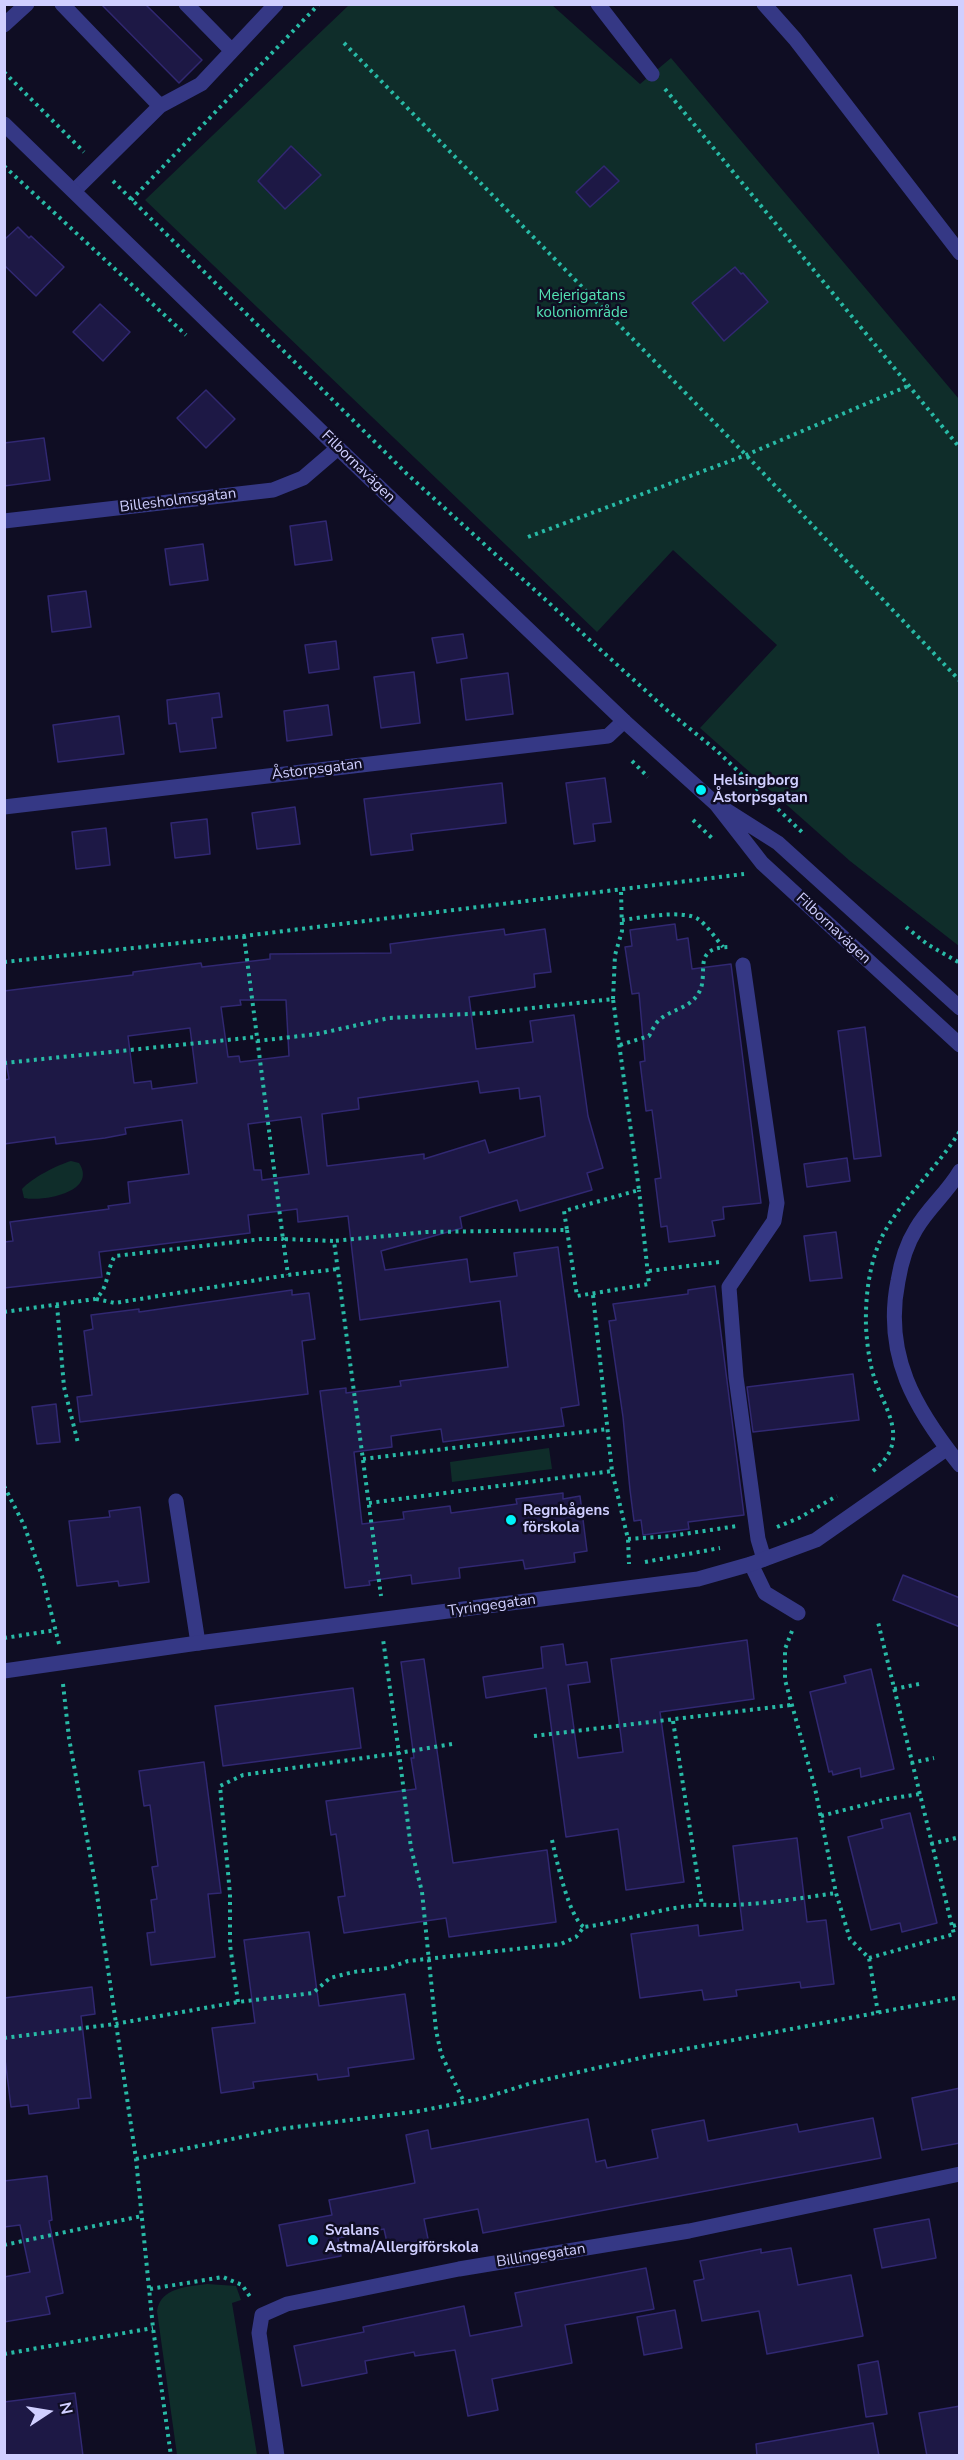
<!DOCTYPE html>
<meta charset="utf-8">
<style>
body{margin:0}
#map{position:relative;width:964px;height:2460px;overflow:hidden;background:#0f0d23;font-family:"Nunito Sans",sans-serif}
canvas{display:block}
.frame{position:absolute;inset:0;border:6px solid #d0cfff;pointer-events:none}
.north{position:absolute;left:18px;top:2382px;width:60px;height:60px;-webkit-text-stroke:4px #0f0d23;paint-order:stroke;rotate:78deg;font-size:16px;font-weight:700;line-height:24px;text-align:center;color:#d0cfff}
.north::after{content:'';display:block;margin:auto;width:21px;height:27px;background:#d0cfff;clip-path:polygon(50% 0,100% 100%,50% 72%,0 100%)}
</style>
<div id="map">
<canvas width="964" height="2460"></canvas>
<div class="frame"></div>
<div class="north">N</div>
</div>
<script>
const g = document.querySelector('canvas').getContext('2d');
g.lineJoin = 'round';
function paint(path, color) {
  g.fillStyle = color;
  g.fill(path, 'evenodd');
}
function strokePath(path, color, width, dash) {
  g.strokeStyle = color;
  g.lineWidth = width;
  g.lineCap = dash ? 'butt' : 'round';
  g.setLineDash(dash || []);
  g.stroke(path);
}
function label(font, color, halo, rows, align = 'center') {
  g.font = font + ' "Nunito Sans",sans-serif';
  g.lineWidth = 5;
  g.setLineDash([]);
  g.textBaseline = 'middle';
  g.strokeStyle = halo;
  g.fillStyle = color;
  for (const [text, x, y, turn = 0] of rows) {
    g.save();
    g.translate(x, y);
    g.rotate((+turn || 0) * Math.PI / 180);
    g.textAlign = isNaN(turn) ? turn : align;
    if (halo) g.strokeText(text, 0, 0);
    g.fillText(text, 0, 0);
    g.restore();
  }
}
const green = new Path2D(`
 M349,5H552L640,84L671,58L959,399V946L850,861L700,728L777,645L673,550L597,632L145,200Z
 M71,1161L79,1163C98,1192 43,1202 24,1198L22,1189C32,1178 57,1165 71,1161Z
 M549,1448L552,1469L452,1482L450,1462Z
 M207,2284L236,2286L241,2300L232,2303L257,2455H177L157,2311C161,2287 187,2287 207,2284Z`);
const building = new Path2D(`
 M101,4H145L202,60L179,83Z
 M291,146L321,175L285,209L258,181Z
 M604,166L619,181L590,207L576,192Z
 M18,227L29,238L31,236L64,267L36,296L4,265V240Z
 M735,267L741,274L743,273L768,302L724,341L692,303Z
 M100,304L130,332L103,361L73,332Z
 M206,390L235,419L206,448L177,418Z
 M44,438L50,480L4,486V443Z
 M326,521L332,560L295,565L290,526Z
 M203,544L208,580L170,585L165,549Z
 M86,591L91,627L52,632L48,596Z
 M463,634L467,658L437,663L432,638Z
 M336,641L339,669L309,673L305,645Z
 M414,672L420,723L381,728L374,677Z
 M508,673L513,714L466,720L461,679Z
 M219,693L222,717L212,718L216,748L180,752L176,723L169,724L167,700Z
 M328,705L332,735L287,741L284,711Z
 M119,716L124,754L58,762L53,725Z
 M605,778L611,822L593,824L595,841L574,844L566,783Z
 M502,783L506,823L411,834L413,850L371,855L364,799Z
 M295,807L300,844L257,849L252,813Z
 M207,819L210,854L175,858L171,823Z
 M106,828L110,865L76,869L72,832Z
 M675,924L677,940L688,938L692,969L731,964L761,1203L723,1207L724,1219L712,1221L715,1236L669,1242L667,1226L661,1227L655,1179L661,1178L652,1110L646,1111L640,1062L645,1061L639,993L632,994L625,947L632,946L630,930Z
 M504,929L505,935L545,929L551,972L534,974L535,987L469,997L476,1049L533,1042L530,1021L574,1015L588,1116L603,1168L587,1173L592,1190L520,1211L517,1200L493,1207L460,1217L462,1228L381,1251L385,1270L467,1259L470,1282L517,1276L514,1253L558,1247L579,1405L561,1408L564,1426L443,1442L441,1429L391,1436L392,1447L354,1452L362,1524L404,1519L403,1512L450,1506L451,1513L517,1504L516,1499L563,1493V1499L580,1496L587,1551L574,1553L575,1562L525,1569L523,1560L459,1568L460,1578L412,1584L411,1575L369,1581L370,1585L345,1588L320,1391L346,1388V1393L401,1386L400,1381L508,1367L500,1301L360,1320L348,1216L298,1222L297,1209L248,1215L250,1233L99,1252L102,1277L4,1288V1242L13,1241L10,1222L109,1209L108,1206L130,1203L128,1182L189,1174L182,1120L125,1128L126,1134L105,1138L56,1144L55,1137L4,1144V1080L9,1079L4,1050V991L133,975V972L201,963L202,967L270,959V954L391,953L390,944ZM240,1000H286L289,1056L240,1062L239,1056L228,1057L221,1007L241,1005ZM190,1028L197,1083L152,1089L151,1081L134,1083L128,1036ZM478,1081L480,1093L519,1088L520,1099L540,1096L545,1136L489,1153L485,1140L424,1159V1154L327,1166L322,1114L359,1109L358,1098ZM301,1117L309,1174L262,1180L261,1170H254L248,1124Z
 M865,1027L881,1156L854,1159L838,1031Z
 M847,1158L850,1181L807,1187L804,1164Z
 M836,1232L842,1278L810,1281L804,1236Z
 M715,1286L744,1515L688,1522L689,1529L643,1535L641,1520L634,1521L630,1490L623,1417L609,1321L616,1320L613,1304L688,1294V1290Z
 M292,1290V1295L309,1293L315,1339L302,1341L308,1394L80,1422L77,1397L92,1395L84,1331L93,1329L91,1315L139,1309V1312Z
 M853,1374L859,1420L753,1432L747,1387Z
 M56,1404L60,1442L37,1444L32,1407Z
 M140,1507L149,1582L119,1586L118,1581L77,1586L69,1521L110,1517L109,1511Z
 M903,1575L960,1598V1627L893,1600Z
 M747,1640L754,1699L660,1712L684,1882L626,1890L618,1829L566,1837L546,1688L486,1698L483,1677L543,1668L541,1647L563,1644L566,1665L587,1662L590,1682L568,1685L578,1758L623,1752L611,1659Z
 M424,1659L453,1863L547,1850L556,1922L449,1937L446,1918L344,1933L338,1897L345,1896L336,1834L331,1835L326,1801L416,1789L411,1758H414L401,1662Z
 M871,1669L894,1769L861,1777L860,1768L833,1775L832,1771L829,1772L810,1692L846,1683L844,1676Z
 M353,1688L361,1748L223,1766L215,1706Z
 M204,1762L221,1893L208,1894L215,1957L151,1965L147,1933L155,1932L151,1900L157,1899L152,1867L158,1866L150,1805L144,1806L139,1771Z
 M910,1813L937,1923L902,1932L900,1923L871,1930L848,1837L883,1828L881,1820Z
 M797,1838L807,1922L826,1920L834,1984L801,1988L800,1982L736,1990L737,1996L704,2000L702,1990L640,1998L631,1934L698,1925L699,1936L743,1930L733,1846Z
 M309,1932L319,2006L405,1994L414,2059L348,2068L349,2076L318,2080L317,2074L253,2082L254,2088L221,2093L212,2028L255,2023L244,1940Z
 M92,1987L95,2014L81,2016L91,2098L78,2099L79,2108L29,2114L28,2105L11,2107L4,2051V1998Z
 M960,2088V2143L922,2150L912,2098Z
 M873,2118L881,2158L483,2233L478,2209L424,2219L428,2239L388,2247L384,2229L338,2238L341,2256L287,2266L279,2225L332,2215L329,2200L415,2183L406,2135L428,2130L431,2149L588,2119L596,2162L605,2160L607,2168L658,2158L652,2130L704,2120L708,2141L797,2124L799,2132Z
 M47,2176L52,2220L49,2221L63,2293L46,2297L50,2314L4,2322V2277L30,2272L20,2225L4,2227V2181Z
 M929,2219L936,2258L882,2268L874,2229Z
 M791,2248L798,2285L851,2275L863,2336L767,2354L759,2311L702,2321L694,2281L704,2279L700,2261L761,2249V2253Z
 M646,2268L654,2309L565,2325L572,2363L492,2379L498,2410L468,2416L455,2350L415,2356L414,2352L365,2361L367,2373L302,2386L294,2346L364,2332L363,2327L464,2306L470,2336L522,2326L515,2293Z
 M675,2310L682,2348L644,2355L637,2317Z
 M878,2361L887,2414L866,2417L858,2365Z
 M75,2393L83,2456H4V2402Z
 M960,2406V2456H927L919,2413Z
 M873,2423L879,2456H757L756,2444Z`);
const path = new Path2D(`
 M344,43L746,455L960,681
 M4,72L84,152
 M665,89L960,448
 M4,166L186,335
 M113,181L407,474L668,711L716,750L805,835
 M131,200L319,4
 M528,537L746,455L908,386
 M632,761L648,777
 M693,820L714,840
 M622,920C640,918 682,909 698,919C707,925 716,939 723,947
 M906,927L927,944L960,963
 M244,936L283,1239L334,1241L381,1596
 M4,962L244,936L744,874
 M613,999L615,955L622,931L621,890
 M257,1041L317,1034L389,1018L487,1013L613,999L639,1190L564,1211L567,1230L426,1232L334,1241
 M620,1045L649,1036C653,1029 656,1021 663,1017C675,1009 690,1007 698,994C711,975 689,947 730,947
 M4,1063L256,1037
 M567,1230L577,1296L649,1284L639,1190
 M649,1271L719,1262
 M593,1295L612,1471L628,1539L629,1564
 M96,1299L115,1303L288,1275L338,1269
 M57,1305L64,1387L78,1443
 M4,1312L95,1299C109,1289 106,1270 115,1256L262,1239H283L288,1275
 M363,1459L608,1429
 M873,1471C911,1441 886,1412 874,1377C869,1361 867,1343 866,1327C865,1294 870,1254 888,1226C909,1192 939,1165 960,1131
 M4,1486L24,1525L42,1576L59,1644
 M369,1503L612,1471
 M777,1527L799,1518L837,1496
 M628,1539L671,1536L737,1526
 M645,1562L720,1548
 M792,1631L785,1649V1680L815,1788L836,1893L850,1939L869,1958L878,2013
 M4,1638L56,1630
 M63,1684L69,1738L96,1888L136,2159L153,2328L171,2456
 M894,1689L919,1684
 M673,1721L702,1905
 M534,1736L791,1705
 M452,1744L399,1753L411,1848L422,1892L436,2030L441,2054L464,2102
 M911,1763L934,1758
 M821,1816L887,1799L920,1794
 M552,1840C556,1858 569,1918 584,1927
 M931,1844L960,1837
 M953,1926L960,1924
 M869,1958L954,1934L878,1622
 M238,2002L230,1945V1894L220,1786L243,1775L399,1753L383,1639
 M4,2038L115,2024L238,2002L313,1993L330,1978L353,1972L388,1968L408,1961L561,1944L576,1937L584,1927C622,1922 660,1908 698,1905C709,1904 720,1906 730,1905C766,1904 801,1898 836,1893
 M136,2159L280,2129L420,2111L484,2098L535,2082L649,2056L960,1997
 M4,2245L142,2216
 M150,2289L223,2277L242,2285L251,2298
 M4,2354L153,2328`);
const service = new Path2D(`
 M62,4L160,106L74,191
 M186,4L232,51
 M764,4L795,39L960,253
 M160,106L201,84L276,4
 M743,965L777,1203L774,1221L729,1287L736,1377L758,1539L764,1559
 M176,1501L198,1643
 M751,1564L765,1593L798,1613`);
const minor = new Path2D(`
 M598,4L652,74
 M4,25L27,4
 M4,521L273,490L303,478L338,448
 M4,807L608,736L624,721
 M960,1171C948,1192 928,1208 916,1229C906,1245 901,1263 898,1281C883,1355 915,1409 960,1465
 M4,1671L198,1643L698,1579L751,1564L816,1540L946,1449
 M277,2456L259,2333L262,2315L287,2304L459,2269L689,2231L960,2174`);
const tertiary = new Path2D(`
 M4,124L338,448L624,721L716,804L762,863L960,1045
 M726,810L778,843L960,1008`);
const markers = [
 [701,790,6,"#00f3fa"],
 [511,1520,6,"#00f3fa"],
 [313,2240,6,"#00f3fa"]
];
const parkNames = [
 ["Mejerigatans",582,296],
 ["koloniområde",582,313]
];
const streetNames = [
 ["Filbornavägen",358,467,44],
 ["Billesholmsgatan",178,501,-7],
 ["Åstorpsgatan",317,770,-7],
 ["Filbornavägen",833,929,43],
 ["Tyringegatan",492,1606,-8],
 ["Billingegatan",541,2256,-9]
];
const poiNames = [
 ["Helsingborg",713,781],
 ["Åstorpsgatan",713,798],
 ["Regnbågens",523,1511],
 ["förskola",523,1528],
 ["Svalans",325,2231],
 ["Astma/Allergiförskola",325,2248]
];
paint(green, '#0f2d2a');
paint(building, '#1d1845');
strokePath(building, '#312872', 1.5);
strokePath(path, '#28baa6', 4, [3, 4.5]);
strokePath(service, '#353885', 15);
strokePath(minor, '#353885', 15);
strokePath(tertiary, '#353885', 15);
for (const [x, y, r, color] of markers) {
  const dot = new Path2D();
  dot.arc(x, y, r, 0, 2 * Math.PI);
  g.fillStyle = color;
  g.fill(dot);
  strokePath(dot, '#0f0d23', 2);
}
label('15px', '#54e5b6', '#0f0d23', parkNames);
label('15px', '#d0cfff', '#0f0d23', streetNames);
label('bold 15px', '#d0cfff', '#0f0d23', poiNames, 'left');
</script>
